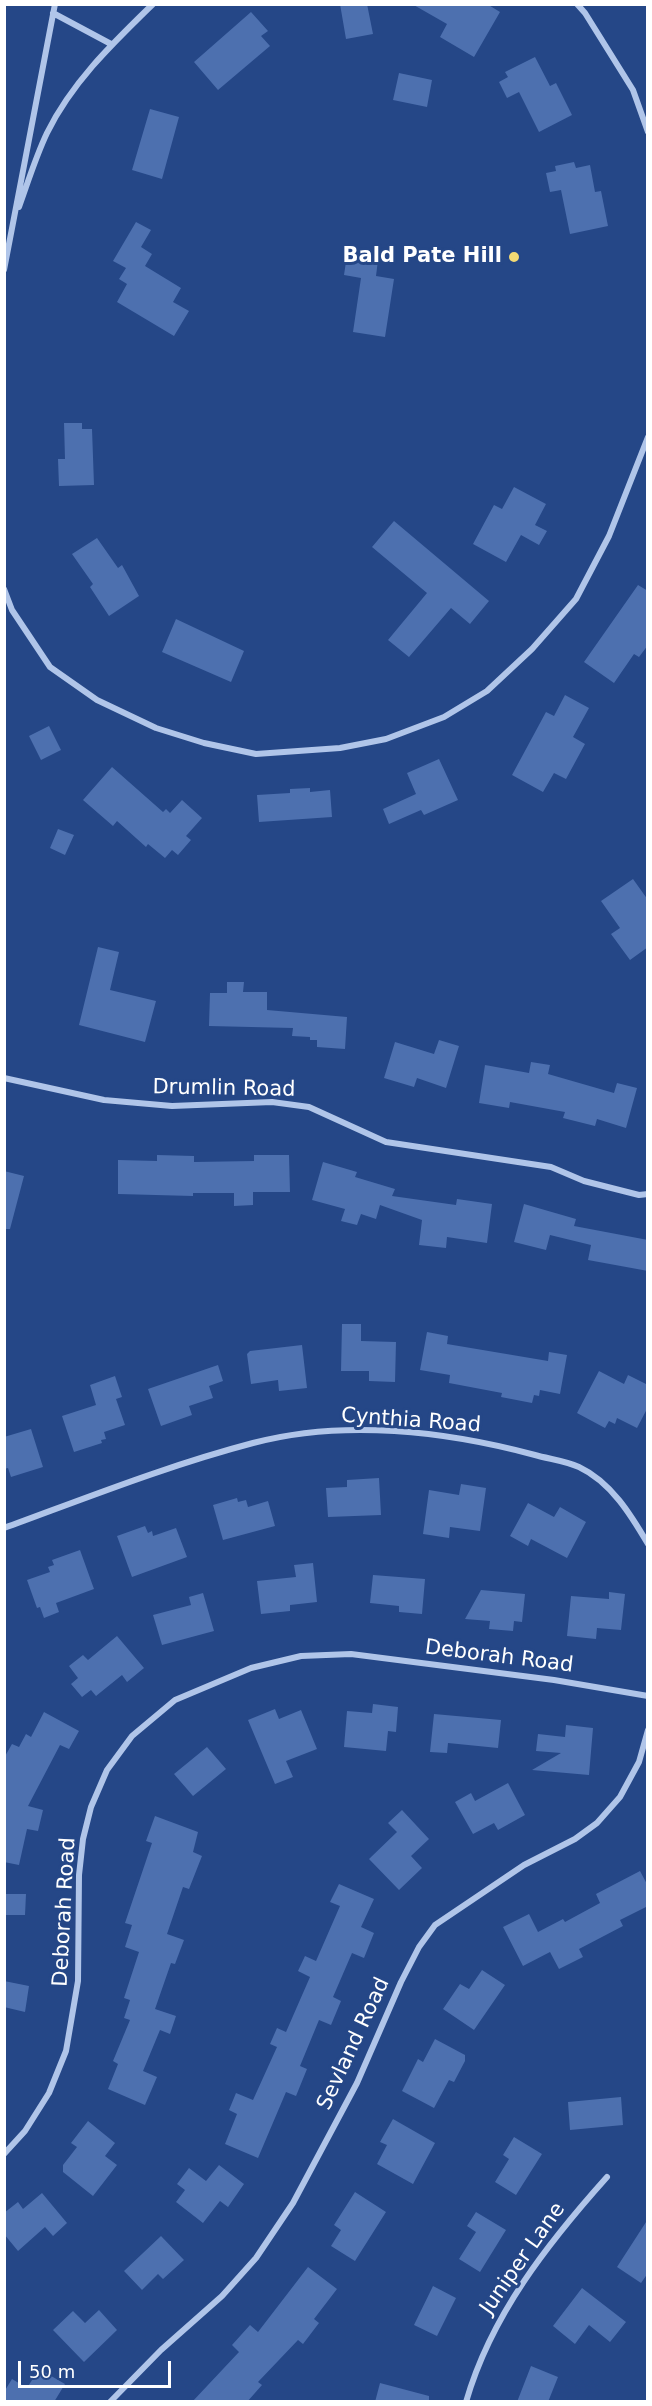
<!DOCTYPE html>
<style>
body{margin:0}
#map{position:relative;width:652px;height:2406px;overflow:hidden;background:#254787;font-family:"DejaVu Sans",sans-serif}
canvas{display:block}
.frame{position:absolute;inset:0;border:6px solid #fff;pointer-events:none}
.scale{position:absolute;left:18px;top:2361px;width:153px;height:27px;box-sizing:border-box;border:3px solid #fff;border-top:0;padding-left:8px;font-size:18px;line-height:21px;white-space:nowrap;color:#fff;-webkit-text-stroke:4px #254787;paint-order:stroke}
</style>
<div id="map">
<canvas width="652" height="2406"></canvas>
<div class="frame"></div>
<div class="scale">50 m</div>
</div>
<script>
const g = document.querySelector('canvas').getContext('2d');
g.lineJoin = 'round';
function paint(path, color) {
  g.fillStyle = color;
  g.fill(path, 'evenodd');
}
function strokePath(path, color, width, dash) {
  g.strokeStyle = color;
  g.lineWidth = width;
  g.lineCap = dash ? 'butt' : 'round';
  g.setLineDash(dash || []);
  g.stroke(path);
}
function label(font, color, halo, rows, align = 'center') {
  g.font = font + ' "DejaVu Sans",sans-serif';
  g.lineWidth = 6;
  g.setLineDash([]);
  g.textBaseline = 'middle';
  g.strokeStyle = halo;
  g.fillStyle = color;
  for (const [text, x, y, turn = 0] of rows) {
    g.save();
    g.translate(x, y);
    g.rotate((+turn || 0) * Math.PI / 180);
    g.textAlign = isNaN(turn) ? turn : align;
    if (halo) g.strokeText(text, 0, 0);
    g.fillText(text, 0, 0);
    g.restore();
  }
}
const building = new Path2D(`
 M340,4H367L373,34L346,39Z
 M412,4H487L500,12L474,57L440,37L447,24Z
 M251,12L268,31L261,36L270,46L218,90L194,62Z
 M535,57L550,86L556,83L572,115L539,132L519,92L507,98L499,82L508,77L505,72Z
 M399,73L432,80L427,107L393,100Z
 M150,109L179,117L162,179L132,170Z
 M574,162L576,168L590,165L595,192L601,191L608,226L570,234L561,190L550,192L546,173L556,171L555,166Z
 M136,222L151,230L141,247L152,254L145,266L181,288L173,302L189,311L174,336L117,302L127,284L119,279L126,268L113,261Z
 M347,255L378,260L376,276L394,279L385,337L353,332L361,278L344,275Z
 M64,423H82V429H92L94,485L59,486L58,459H65Z
 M514,487L546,504L535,525L547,531L539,545L521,535L506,562L473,544L494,505L502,509Z
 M394,521L489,601L470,624L451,608L409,657L388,640L427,593L372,547Z
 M97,538L118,568L122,565L139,596L109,616L90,587L93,584L72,554Z
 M638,585L648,591V645L639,657L634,654L614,683L584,662Z
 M176,619L244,651L231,682L162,652Z
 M565,695L589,708L573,737L585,744L566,779L554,773L543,792L512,775L546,712L554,716Z
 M49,726L61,750L41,760L29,736Z
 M439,759L458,800L424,815L421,810L389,824L383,809L416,794L407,773Z
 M112,767L163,812L166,809L170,813L182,800L202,818L186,836L191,840L178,855L172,850L165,858L148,844L146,847L117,821L113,826L83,800Z
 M310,788V792L330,790L332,817L259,822L257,795L290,793V789Z
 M58,829L74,835L65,855L50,848Z
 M633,879L648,900V947L630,960L611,934L620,928L601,901Z
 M98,947L119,952L110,990L156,1001L145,1042L79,1025Z
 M227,982H244L243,992H267V1010L347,1017L345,1049L317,1047V1040H310V1037L292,1036L293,1028L209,1026L210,993H227Z
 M439,1040L459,1046L446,1088L417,1078L414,1087L384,1078L395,1042L434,1054Z
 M531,1062L550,1065L548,1074L614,1093L617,1083L637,1088L626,1128L597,1119L595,1126L563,1118L565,1112L510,1102L509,1108L479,1103L485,1065L529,1073Z
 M157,1155L194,1156V1162L254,1161V1155H289L290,1192H253V1205L234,1206V1193H193V1196L118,1194V1160L157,1161Z
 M323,1162L357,1172L355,1177L395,1189L392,1196L456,1205L457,1199L492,1204L487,1243L447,1237L446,1248L419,1245L422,1220L380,1205L376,1219L361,1214L357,1225L341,1221L345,1209L312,1200Z
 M4,1171L24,1176L10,1229H4Z
 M524,1204L576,1219L574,1226L648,1240V1271L588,1260L591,1245L550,1235L546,1250L514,1242Z
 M342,1324H361V1341L396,1342L395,1382L369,1381V1371H341Z
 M427,1332L448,1336L447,1344L548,1361L549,1352L567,1355L560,1394L540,1390L539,1396L534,1395L532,1403L501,1397L502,1393L449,1383L450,1375L420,1370Z
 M302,1345L307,1388L279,1391L278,1380L251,1384L247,1354L250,1351Z
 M218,1365L223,1381L209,1386L213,1398L189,1406L192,1415L161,1426L148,1389Z
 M599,1371L624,1384L628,1375L648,1385V1407L637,1428L617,1418L615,1424L609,1421L605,1428L577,1413Z
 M115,1376L122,1397L116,1399L125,1425L104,1432L106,1439L101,1440L102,1443L74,1452L62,1416L96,1405L90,1385Z
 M31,1429L43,1467L11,1477L8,1468L4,1469V1437Z
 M379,1478L381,1515L328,1517L326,1488L347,1487V1480Z
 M461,1484L486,1488L480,1531L450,1527L449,1538L423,1534L429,1490L459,1495Z
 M237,1498L238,1502L246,1500L248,1507L268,1501L275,1526L223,1540L213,1505Z
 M528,1503L554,1517L560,1507L586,1522L567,1558L531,1539L528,1546L510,1536Z
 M145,1526L148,1533L152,1531L153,1536L176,1528L187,1557L132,1577L117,1536Z
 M80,1550L94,1589L56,1603L59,1612L44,1618L40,1607L37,1608L27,1580L50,1572L48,1567L54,1565L52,1560Z
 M313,1563L317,1602L290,1605V1611L261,1614L257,1581L296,1577L294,1565Z
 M373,1575L425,1579L422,1614L399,1612V1606L370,1603Z
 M481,1590L525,1594L522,1622L514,1621L513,1631L489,1629L490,1621L465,1619Z
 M609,1592L625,1594L621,1630L597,1628L596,1639L567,1636L571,1596L609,1599Z
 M203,1593L214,1631L162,1645L153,1615L191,1605L189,1597Z
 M117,1636L144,1668L127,1682L122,1675L96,1696L91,1690L82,1697L71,1684L78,1678L69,1666L83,1655L88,1660Z
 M373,1704L398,1707L396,1732L388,1731L386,1751L344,1747L347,1711L372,1713Z
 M275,1709L279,1719L301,1710L317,1749L286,1761L293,1777L275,1784L248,1720Z
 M44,1712L79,1731L69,1749L60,1745L28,1806L43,1810L38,1831L27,1829L19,1865L4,1862V1758L12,1744L19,1747L26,1734L31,1737Z
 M434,1714L501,1720L498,1748L448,1743L447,1753L430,1752Z
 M566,1725L593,1728L589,1775L532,1770L561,1753L536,1751L538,1734L565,1737Z
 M207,1747L226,1769L193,1796L174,1774Z
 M508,1783L525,1815L498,1830L494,1823L473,1834L455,1802L471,1793L475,1801Z
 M402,1810L429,1839L411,1856L422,1868L399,1890L369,1859L397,1832L388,1823Z
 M155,1816L198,1832L193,1852L202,1856L189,1889L183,1887L167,1934L184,1940L175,1964L171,1963L155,2009L176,2016L170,2034L160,2030L143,2071L157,2077L145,2105L108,2089L118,2064L113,2061L130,2020L124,2018L130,2000L124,1998L139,1952L125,1947L132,1925L125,1923L152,1843L146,1841Z
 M640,1871L648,1886V1906L620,1920L623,1926L579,1949L583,1957L559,1969L550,1952L523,1966L503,1927L529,1914L538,1932L563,1919L565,1922L600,1903L596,1894Z
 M339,1884L374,1899L361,1927L374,1933L364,1958L352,1953L333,1997L341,2001L331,2025L319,2020L300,2066L307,2069L296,2096L286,2092L258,2158L225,2144L237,2114L229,2110L236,2093L253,2100L277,2047L270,2044L277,2028L286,2032L310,1977L298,1971L305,1956L316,1961L340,1906L330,1902Z
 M4,1894H26L25,1915H4Z
 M482,1970L505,1985L474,2030L443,2009L460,1984L469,1989Z
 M4,1981L29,1986L25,2012L4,2007Z
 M435,2039L465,2055V2061L454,2082L449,2080L434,2108L402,2091L418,2059L423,2062Z
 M621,2097L623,2125L570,2130L568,2102Z
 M393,2119L435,2143L413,2184L377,2164L387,2145L380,2142Z
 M88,2121L115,2143L105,2156L117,2165L93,2196L63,2172V2165L77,2147L71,2143Z
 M514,2137L542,2154L516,2195L495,2182L509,2159L503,2155Z
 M219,2165L244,2184L228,2207L220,2201L203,2223L176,2202L185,2190L177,2184L189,2168L206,2181Z
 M355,2192L386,2212L355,2261L331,2246L341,2230L334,2225Z
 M42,2193L67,2223L53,2236L45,2227L18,2251L4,2234V2213L18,2202L23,2209Z
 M476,2212L506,2230L480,2272L459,2259L476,2232L467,2226Z
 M648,2219V2273L641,2283L617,2267Z
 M161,2236L184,2260L163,2279L158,2274L142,2290L124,2271Z
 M308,2267L337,2289L314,2319L319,2323L303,2344L298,2340L258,2382L262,2385L247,2402H192L239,2352L232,2345L250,2325L258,2332Z
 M433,2286L456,2298L437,2336L414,2325Z
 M582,2288L626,2322L610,2342L589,2325L575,2344L553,2326Z
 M99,2310L117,2330L84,2362L53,2330L73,2311L85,2323Z
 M531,2366L558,2377L548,2402H517Z
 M39,2369L65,2384L54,2402H4V2392L12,2379L27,2388Z
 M380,2383L429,2396V2402H375Z`);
const minor = new Path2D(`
 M577,4L585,13L633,90L648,132
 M53,13L111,44
 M19,207C28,182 36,156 47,133C72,82 113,43 153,4
 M4,270L55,4
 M4,589L12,610L50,667L97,700L156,728L204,743L256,754L340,748L386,739L444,717L487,691L532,649L576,599L609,536L648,437
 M4,1078L104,1100L172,1106L272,1102L309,1107L386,1142L551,1167L584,1181L639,1195L648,1194
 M4,1528C86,1498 169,1465 253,1443C343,1419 446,1431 535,1455C549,1459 566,1461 579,1467C611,1482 631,1515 648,1544
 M4,2154L25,2131L49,2093L66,2051L78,1981L79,1875L83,1839L91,1807L107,1770L132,1736L175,1700L251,1668L301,1656L351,1654L554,1680L648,1696
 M110,2402L161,2350L222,2296L256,2258L293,2203L357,2083L401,1982L419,1947L435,1925L524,1865L575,1839L597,1823L620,1797L639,1762L648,1730
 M466,2402C491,2315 548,2243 607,2177`);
const markers = [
 [514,257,6,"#f3da74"]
];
const poiNames = [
 ["Bald Pate Hill",502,257]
];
const streetNames = [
 ["Drumlin Road",224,1089,1],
 ["Cynthia Road",411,1421,4],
 ["Deborah Road",499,1657,7],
 ["Deborah Road",65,1912,-87],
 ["Sevland Road",354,2044,-65],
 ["Juniper Lane",523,2259,-55]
];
paint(building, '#4d70af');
strokePath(minor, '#b0c5e9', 6);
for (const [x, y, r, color] of markers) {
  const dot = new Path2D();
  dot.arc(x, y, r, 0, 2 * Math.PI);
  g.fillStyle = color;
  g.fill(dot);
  strokePath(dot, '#254787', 2);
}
label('bold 21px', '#fff', '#254787', poiNames, 'right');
label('21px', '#fff', '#254787', streetNames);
</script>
